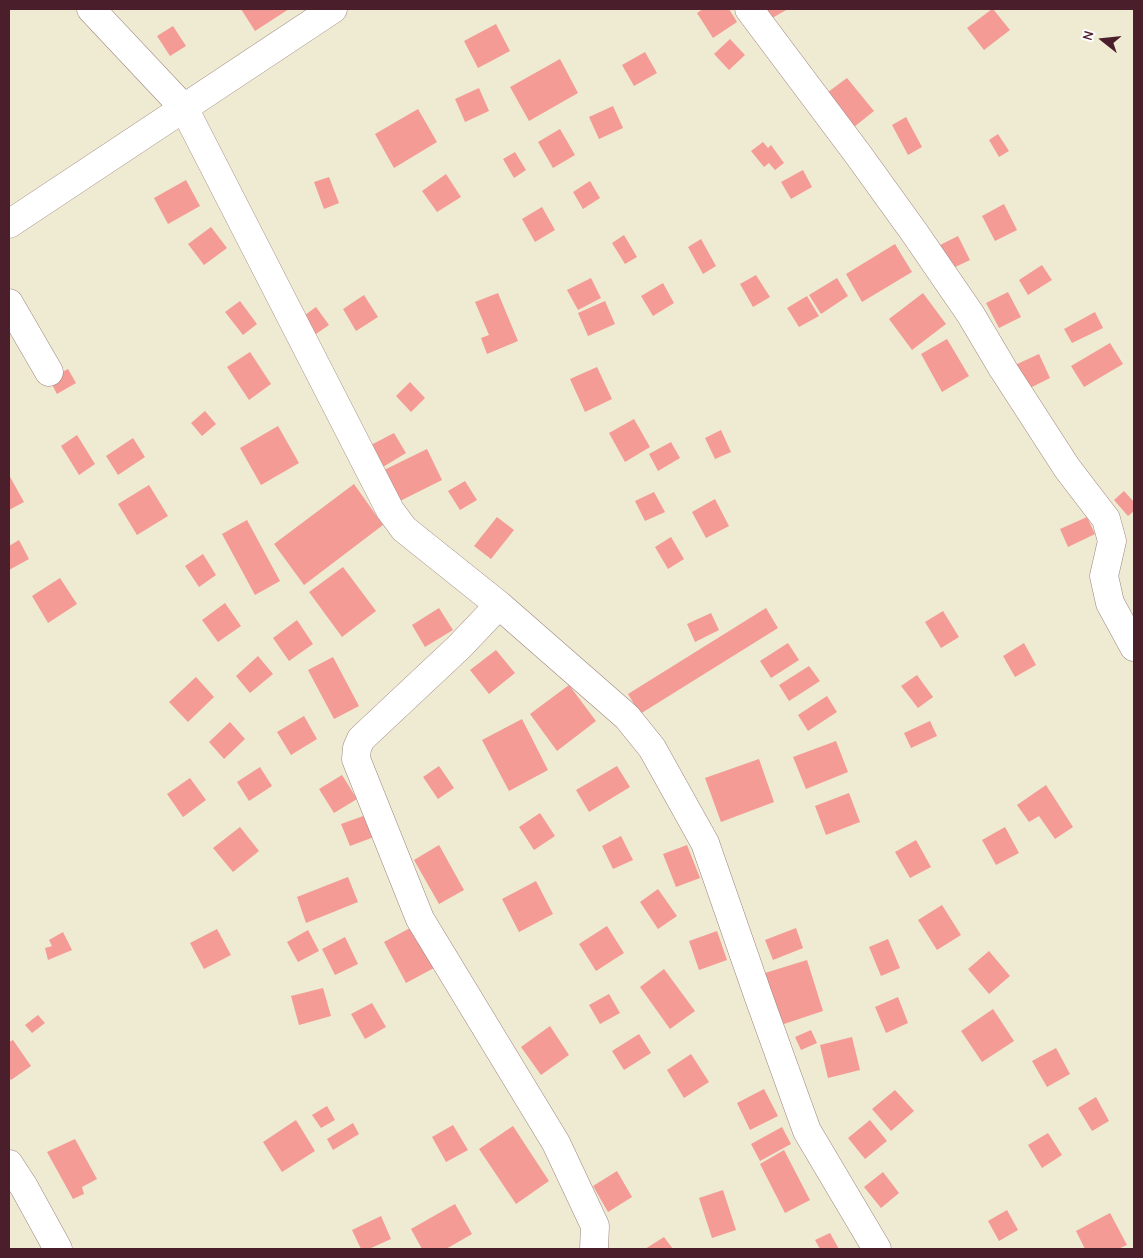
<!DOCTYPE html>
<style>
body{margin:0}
#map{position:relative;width:1143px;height:1258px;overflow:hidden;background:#efead2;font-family:"Comic Neue",sans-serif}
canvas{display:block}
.frame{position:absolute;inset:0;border:10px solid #4a1f2b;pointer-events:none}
.north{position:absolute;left:1078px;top:15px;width:50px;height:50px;-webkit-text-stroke:4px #fff;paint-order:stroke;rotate:286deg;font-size:14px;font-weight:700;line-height:20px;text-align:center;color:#4a1f2b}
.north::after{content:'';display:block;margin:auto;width:18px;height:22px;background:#4a1f2b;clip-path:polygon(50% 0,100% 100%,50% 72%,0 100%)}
</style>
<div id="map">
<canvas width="1143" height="1258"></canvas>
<div class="frame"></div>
<div class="north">N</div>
</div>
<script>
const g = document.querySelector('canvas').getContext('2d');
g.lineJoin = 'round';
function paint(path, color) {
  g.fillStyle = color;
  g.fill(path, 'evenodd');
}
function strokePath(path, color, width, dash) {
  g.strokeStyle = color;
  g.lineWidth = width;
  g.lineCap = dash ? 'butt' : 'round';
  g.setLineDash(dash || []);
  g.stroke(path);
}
const building = new Path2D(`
 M241,9L264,10L289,9L255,31Z
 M703,9H729L737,22L713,38L697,13Z
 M758,9H788L765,22Z
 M992,9H993L1010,30L984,50L967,28Z
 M496,24L510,51L478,68L464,41Z
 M173,26L186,46L170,56L157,36Z
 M730,39L745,55L729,70L714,54Z
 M645,52L657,73L634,86L622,65Z
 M560,59L578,93L529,121L510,87Z
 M847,78L874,111L849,131L828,92Z
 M479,88L489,111L465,122L455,99Z
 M613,106L623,128L599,139L589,117Z
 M418,109L437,142L394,168L375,134Z
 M906,117L922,147L908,155L892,125Z
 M560,129L575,155L553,168L538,142Z
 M998,134L1009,151L999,157L989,140Z
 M763,142L768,148L771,145L784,163L775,170L769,163L764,167L751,151Z
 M515,152L526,170L514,178L503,159Z
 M803,170L812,187L791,199L781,182Z
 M446,174L461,197L437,212L422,191Z
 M329,177L339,203L324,209L314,182Z
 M186,180L200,206L168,224L154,198Z
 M590,181L600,198L583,209L573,192Z
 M1004,204L1017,230L995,241L982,216Z
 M542,207L555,230L535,242L522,219Z
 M211,227L227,248L204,265L188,244Z
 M624,235L637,257L625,264L612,243Z
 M958,236L970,260L949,270L938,246Z
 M701,239L716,266L703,274L688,247Z
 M895,244L912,272L862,302L846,274Z
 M1042,265L1052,280L1028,295L1019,280Z
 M756,275L770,297L753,307L740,284Z
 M591,278L601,298L578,310L567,290Z
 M837,278L848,296L821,314L809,295Z
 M663,283L674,303L653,316L641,296Z
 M1008,292L1021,317L999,328L986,303Z
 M498,293L518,341L487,354L481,338L489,335L475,302Z
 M923,293L946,324L912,350L889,319Z
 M364,295L378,317L356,331L343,309Z
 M807,296L819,316L799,327L787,308Z
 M240,301L257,324L243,335L225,312Z
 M605,301L615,324L588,336L578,313Z
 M316,307L329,325L313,336L301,318Z
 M1095,312L1103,328L1072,343L1064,329Z
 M947,339L969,376L942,392L921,354Z
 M1110,343L1123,364L1084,387L1071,366Z
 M250,352L271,384L249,400L227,367Z
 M1039,354L1050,378L1026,390L1015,365Z
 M597,367L612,399L585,412L570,379Z
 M68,369L76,383L57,394L49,379Z
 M410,382L425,398L411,412L396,396Z
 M205,411L216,424L202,436L191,423Z
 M634,419L650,447L625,462L609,433Z
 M278,426L299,463L261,485L240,448Z
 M721,430L731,452L715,459L705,438Z
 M394,433L406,453L383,467L371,445Z
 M77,435L95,464L79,475L61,446Z
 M133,438L145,457L118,475L106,456Z
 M671,442L680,458L658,471L649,454Z
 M427,449L442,480L400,501L384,470Z
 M9,475L24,502L9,510Z
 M465,481L477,500L460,510L448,491Z
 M354,484L383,525L304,585L274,544Z
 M149,485L168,516L137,535L118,504Z
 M1124,491L1134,502V511L1128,516L1114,500Z
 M654,492L665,512L645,521L635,501Z
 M715,499L729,526L706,538L692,512Z
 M497,517L514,530L491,559L474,546Z
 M1087,517L1095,534L1068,547L1060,529Z
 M247,520L280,581L255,595L222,534Z
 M671,537L684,559L668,569L655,547Z
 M19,540L29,559L9,570V546Z
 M203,554L216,575L199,587L185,566Z
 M343,567L376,611L342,637L309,592Z
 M60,578L77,604L48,623L32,596Z
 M225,603L241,626L218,642L202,620Z
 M439,608L453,630L425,647L412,625Z
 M766,608L778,628L640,714L628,694Z
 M943,611L959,637L941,648L925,622Z
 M711,613L719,630L695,642L687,624Z
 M297,620L313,644L289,661L273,638Z
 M788,643L799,660L771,678L760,661Z
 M1024,643L1036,665L1015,677L1003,656Z
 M496,650L515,673L489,694L470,670Z
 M258,656L273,674L250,693L236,676Z
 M333,657L359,706L334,719L308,670Z
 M809,666L820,681L789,701L779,685Z
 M917,675L933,697L918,708L901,686Z
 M196,677L214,697L188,722L169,702Z
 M569,685L596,721L557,751L530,714Z
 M827,696L837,712L808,731L798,715Z
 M304,716L317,739L291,755L277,732Z
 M522,719L548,770L509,791L482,740Z
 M930,721L937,736L911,748L904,733Z
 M230,722L245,739L224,759L209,742Z
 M836,741L848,772L806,789L793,757Z
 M759,759L774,802L721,822L705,778Z
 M439,766L454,788L438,799L423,777Z
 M617,766L630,787L589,812L576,790Z
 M260,767L272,786L249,801L237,782Z
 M342,775L357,799L334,813L319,789Z
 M190,778L206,800L183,817L167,794Z
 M1046,785L1073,827L1055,839L1039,816L1029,822L1017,805Z
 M849,793L860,822L826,835L815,806Z
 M540,813L555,836L534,850L519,827Z
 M366,815L374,837L350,846L341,824Z
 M240,827L259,851L233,872L213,848Z
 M1005,827L1019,853L996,865L982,840Z
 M621,836L633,860L613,869L602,846Z
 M916,840L931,867L910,878L895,852Z
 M439,845L464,890L439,904L414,860Z
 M687,845L700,878L676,887L663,854Z
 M348,877L358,902L306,923L297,897Z
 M536,881L553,914L519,932L502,899Z
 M658,889L677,916L658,929L640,902Z
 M942,905L961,935L937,950L918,920Z
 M607,926L624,953L596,971L579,944Z
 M412,927L434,968L406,983L384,942Z
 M796,928L803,948L773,960L765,940Z
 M217,929L231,955L204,969L190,943Z
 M308,930L319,951L298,962L287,942Z
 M717,931L727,960L699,970L689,941Z
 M63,932L72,950L48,960L45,948L52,946L49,940Z
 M345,937L358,964L335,975L322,949Z
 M888,939L900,968L881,976L869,947Z
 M989,951L1010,976L989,994L968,969Z
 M807,960L823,1011L781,1025L765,973Z
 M664,969L695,1011L670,1029L640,987Z
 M323,988L331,1016L299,1025L291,996Z
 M609,994L620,1013L600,1024L589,1005Z
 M898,997L908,1023L886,1033L875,1007Z
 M372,1003L386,1027L365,1039L351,1014Z
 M993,1009L1014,1041L982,1062L961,1031Z
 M38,1015L45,1023L32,1033L25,1025Z
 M550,1026L569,1055L541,1075L521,1047Z
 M811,1030L817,1043L801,1050L795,1037Z
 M639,1034L651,1053L624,1070L612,1051Z
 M852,1037L860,1070L828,1078L820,1045Z
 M13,1040L31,1066L11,1080L9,1077V1042Z
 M1056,1048L1070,1074L1047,1087L1032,1061Z
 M691,1054L709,1082L684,1098L667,1070Z
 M764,1089L778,1116L750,1130L737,1103Z
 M895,1090L914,1111L891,1131L872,1109Z
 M1096,1097L1109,1121L1092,1131L1078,1108Z
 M327,1106L335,1120L321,1128L312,1115Z
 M296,1120L315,1151L282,1172L263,1142Z
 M870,1120L887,1141L865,1159L848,1138Z
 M353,1123L359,1134L333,1150L327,1139Z
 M453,1125L468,1150L446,1162L432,1137Z
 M513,1126L549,1181L516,1204L479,1149Z
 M782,1127L791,1144L760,1161L751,1144Z
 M1048,1133L1062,1155L1042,1168L1028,1145Z
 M75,1139L97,1179L82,1187L84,1194L73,1199L47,1152Z
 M784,1150L810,1200L785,1213L760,1164Z
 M617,1171L632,1197L608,1212L593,1186Z
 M883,1172L899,1193L881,1208L864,1187Z
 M723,1190L736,1230L712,1238L699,1198Z
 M455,1204L472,1234L446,1249H422L411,1229Z
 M1007,1210L1018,1230L999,1241L988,1221Z
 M1110,1213L1127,1245L1118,1249H1085L1076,1231Z
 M381,1216L391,1239L369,1249H361L352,1230Z
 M830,1233L839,1249H820L815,1240Z
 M664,1237L673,1249H645Z`);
const minor = new Path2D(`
 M91,9L184,108L390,510L404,529L499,605L627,717L652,748L705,843L759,998L807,1131L877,1249
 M749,9L857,153L914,232L971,315L1003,369L1067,468L1106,519L1112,541L1104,576L1110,603L1134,647
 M9,224L333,9
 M9,303L49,372
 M499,605L459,647L361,739L357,748L356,759L420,919L556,1143L595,1226L594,1249
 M9,1164L24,1187L58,1249`);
paint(building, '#f49b96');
strokePath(minor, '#9c847e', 29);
strokePath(minor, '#fff', 28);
</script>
